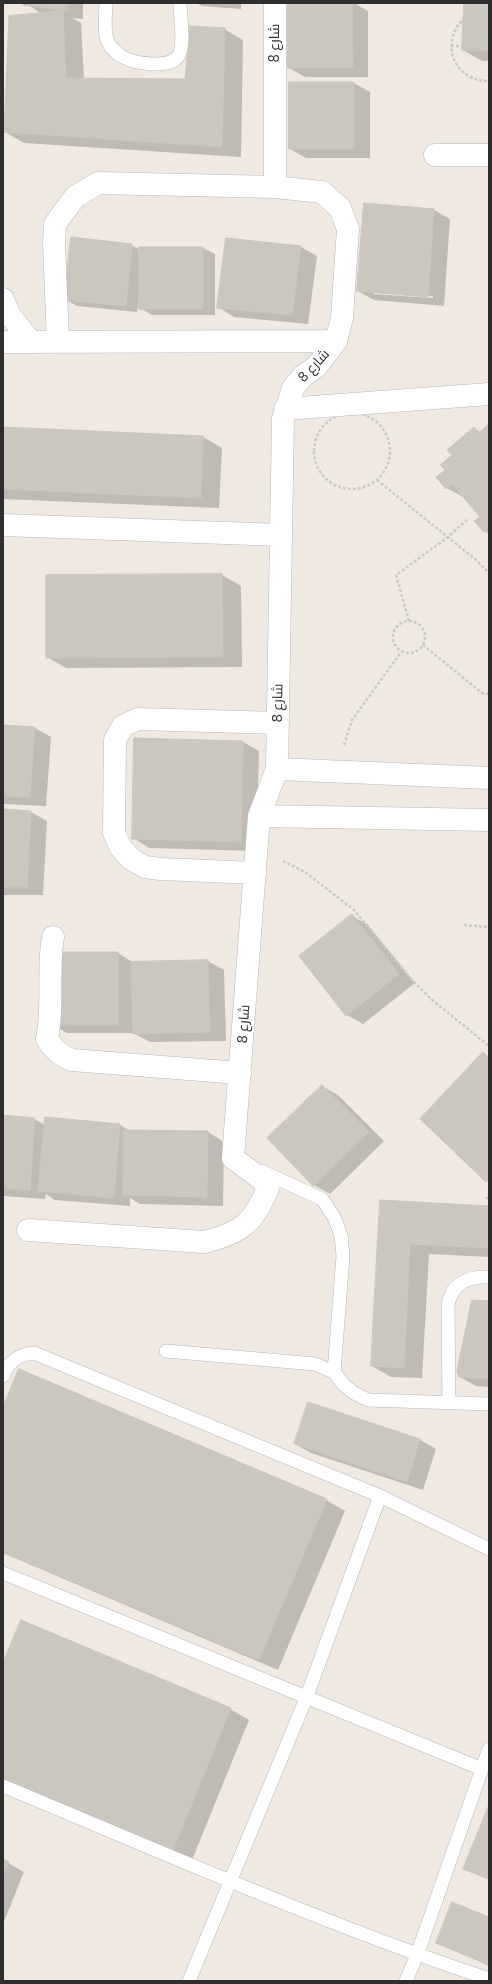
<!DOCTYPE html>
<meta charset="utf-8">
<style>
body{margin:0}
#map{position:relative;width:492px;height:1984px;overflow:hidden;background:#efe9e1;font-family:"IBM Plex Sans",sans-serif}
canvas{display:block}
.frame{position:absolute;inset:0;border:4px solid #2e2e2e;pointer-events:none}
</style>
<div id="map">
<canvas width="492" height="1984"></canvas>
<div class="frame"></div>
</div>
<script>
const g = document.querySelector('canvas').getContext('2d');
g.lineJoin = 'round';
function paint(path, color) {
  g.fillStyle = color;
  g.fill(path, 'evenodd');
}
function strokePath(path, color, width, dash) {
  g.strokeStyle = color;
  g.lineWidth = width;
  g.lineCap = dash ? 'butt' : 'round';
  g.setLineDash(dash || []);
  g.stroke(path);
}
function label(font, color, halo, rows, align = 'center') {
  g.font = font + ' "IBM Plex Sans",Cairo,sans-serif';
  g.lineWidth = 3;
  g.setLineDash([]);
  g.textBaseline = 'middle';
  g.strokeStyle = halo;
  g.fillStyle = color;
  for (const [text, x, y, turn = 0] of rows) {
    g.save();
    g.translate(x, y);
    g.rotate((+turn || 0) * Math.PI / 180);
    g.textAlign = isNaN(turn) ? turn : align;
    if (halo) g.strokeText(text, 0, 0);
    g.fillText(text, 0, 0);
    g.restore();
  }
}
const shadow = new Path2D(`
 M25,3H83V19L72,18L81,23L84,79L185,80L224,29L243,40L241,157L24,143L5,132L42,14Z
 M196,3H241V9L202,6Z
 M289,3H354L368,11V77H305L289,68Z
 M465,3H489V61H482L463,50Z
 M354,83L370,92V158H306L290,149Z
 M365,204L434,210L450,219L444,306L374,300L358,291ZM374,292L433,296V298L374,294Z
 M227,239L301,247L317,256L308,324L234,317L218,307Z
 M131,245L140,250L203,248L215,254V315H152L140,308V295H139L137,312L77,306L65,299Z
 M489,425V534L485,531L481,517L463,497L447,488L446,470L453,456L474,428L480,432Z
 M3,428L203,437L222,448L219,508L3,499Z
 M222,575L241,586L242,667L66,668L47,657V576Z
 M3,726L35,728L51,737L46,806L3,804Z
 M135,739L243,742L259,751L256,851L149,848L133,838Z
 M3,810L31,812L47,821L43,895H3Z
 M352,916L368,925L415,983L363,1024L347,1015Z
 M118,953L134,963L208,961L224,970L226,1041L150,1042L133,1033H67L51,1024Z
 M322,1086L338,1095L384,1141L330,1194L314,1185Z
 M3,1116L34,1119L45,1125L46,1118L120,1125L130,1131L208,1132L224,1142L223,1206L140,1204L130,1198V1206L55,1200L46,1194L45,1199L3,1196Z
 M381,1201L489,1207V1257L429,1254L422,1378L391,1377L372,1366Z
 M489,1302V1387L476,1386L460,1377Z
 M308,1403L420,1440L436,1449L423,1490L311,1453L295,1444Z
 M3,1410L326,1500L345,1511L278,1670L3,1553Z
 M3,1666L230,1709L249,1720L192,1860L3,1781Z
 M489,1808V1880L465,1868Z
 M3,1860L24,1872L3,1924Z
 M489,1918V1966L437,1942Z`);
const building = new Path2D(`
 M24,3H68V11L23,5Z
 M288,3H352L353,68H288Z
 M464,3H489V51L462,50Z
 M63,11L66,78L185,79L190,26L225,28L222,147L4,132L9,16Z
 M289,82H354V149H289Z
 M364,203L434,209L428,297L357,291Z
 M71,237L132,244L126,306L64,300Z
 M226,238L301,246L292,315L217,308Z
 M139,247H203V309H139Z
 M489,424V528L484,532L474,521L480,517L452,484L446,489L436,477L445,470L440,465L452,455L447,450L474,427L478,433Z
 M3,427L203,436L201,498L3,489Z
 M222,574L223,657L46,658V575Z
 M3,725L35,727L30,797L3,796Z
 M134,738L243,741L241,842L132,839Z
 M3,809L31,811L27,887H3Z
 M352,914L399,974L346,1016L299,956Z
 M50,952H118V1025H50Z
 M208,960L210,1032L133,1034L131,962Z
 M483,1052L489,1058V1179L486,1182L420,1119Z
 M322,1085L369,1132L313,1186L267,1138Z
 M3,1115L35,1118L30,1190L3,1188Z
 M45,1117L120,1124L114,1198L38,1191Z
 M124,1130L208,1131L207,1197L123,1195Z
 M380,1200L489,1206V1248L410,1244L404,1368L371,1366Z
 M472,1300L489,1301V1379L459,1377L457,1371Z
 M19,1369L327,1499L259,1660L3,1552V1407Z
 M308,1402L420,1439L407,1482L294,1444Z
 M21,1620L231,1708L173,1850L3,1779V1663Z
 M489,1805V1879L463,1869Z
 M3,1859L9,1862L3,1876Z
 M452,1902L489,1917V1965L436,1943Z`);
const path = new Path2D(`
 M489,11C439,11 439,81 489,81
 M451,46H489
 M484,46L485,3
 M314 451a38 38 0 1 1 76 0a38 38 0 1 1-76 0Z
 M377,480L475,559L489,573
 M393 637a16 16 0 1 1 32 0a16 16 0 1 1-32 0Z
 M409,621L396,575L448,537L468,519
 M423,645L482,693L489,694
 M344,745L352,720L401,652
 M283,861L305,872L354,910L411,979L431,999L489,1046
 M464,925L489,927
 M486,1199L489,1197`);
const lane = new Path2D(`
 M106,3C106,15 103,31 108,42C111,48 117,54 123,57C135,64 172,69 179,55C185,43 180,16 180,3
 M261,1171L322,1199L334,1217L341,1235L343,1256L334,1372
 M166,1351L315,1364L334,1372L343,1384L354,1393L368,1400L489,1404
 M3,1376C8,1362 19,1354 34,1353L380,1496L489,1549
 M449,1402L448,1305C452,1283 468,1276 489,1277
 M3,1573L482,1769
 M3,1786C164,1853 324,1924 489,1979
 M189,1981L307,1696L380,1496
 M406,1981L417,1955L489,1749`);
const street = new Path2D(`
 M435,155H489
 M3,299L9,314L31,342
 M3,342L336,341
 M58,342L54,243L55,224L75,197L98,183L275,187
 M285,409L489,394
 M3,525L281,535
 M277,769L489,778
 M259,816L489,820
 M255,873L161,869L145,867L131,859L121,848L114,833L115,740L123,726L138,719L278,723
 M53,937C47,971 54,1006 47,1039C54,1050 60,1055 72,1060L240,1073
 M28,1230L204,1242C242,1233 255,1222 269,1185L233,1158L259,816L277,769L283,419L293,388L303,376L316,367L336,341L342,318L348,229L340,208L322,192L275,187V3`);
const streetNames = [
 ["شارع 8",275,43,-90],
 ["شارع 8",314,366,-47],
 ["شارع 8",278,703,-89],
 ["شارع 8",244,1024,-86]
];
paint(shadow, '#0003');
paint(building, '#cbc7bf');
strokePath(building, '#cbc5ba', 1);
strokePath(lane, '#b4b7c1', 14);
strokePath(street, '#b4b7c1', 23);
strokePath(path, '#c9c9c9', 2.5, [3, 2]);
strokePath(lane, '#fff', 13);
strokePath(street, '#fff', 22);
label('14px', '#2e2e2e', '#fff', streetNames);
</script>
